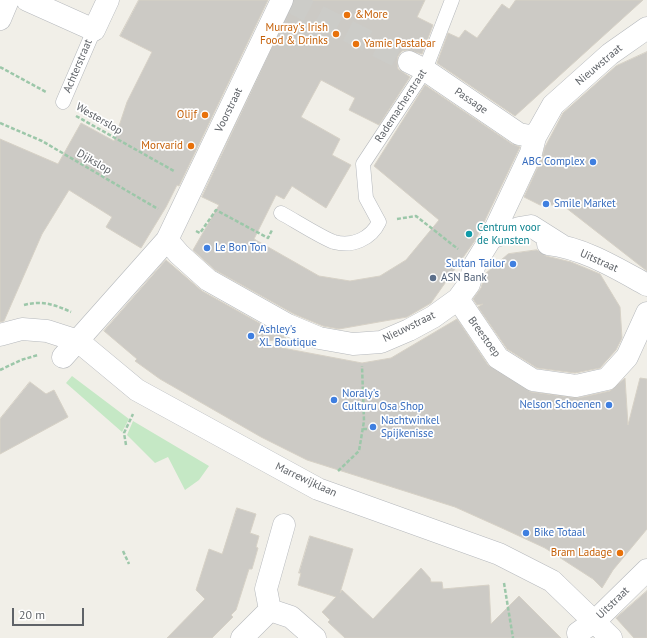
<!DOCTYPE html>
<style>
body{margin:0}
#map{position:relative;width:647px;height:638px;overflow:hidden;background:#f1efe8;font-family:"PT Sans",sans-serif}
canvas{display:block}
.scale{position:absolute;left:12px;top:608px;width:72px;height:18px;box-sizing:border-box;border:2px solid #5f6368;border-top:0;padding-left:5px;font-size:12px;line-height:14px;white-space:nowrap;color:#5f6368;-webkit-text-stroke:3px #fff;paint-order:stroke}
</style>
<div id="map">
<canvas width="647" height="638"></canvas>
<div class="scale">20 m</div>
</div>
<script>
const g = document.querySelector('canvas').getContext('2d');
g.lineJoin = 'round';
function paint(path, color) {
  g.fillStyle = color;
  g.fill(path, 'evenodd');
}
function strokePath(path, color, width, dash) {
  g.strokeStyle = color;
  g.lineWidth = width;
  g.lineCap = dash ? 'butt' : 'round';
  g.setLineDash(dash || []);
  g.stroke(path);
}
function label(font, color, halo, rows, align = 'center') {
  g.font = font + ' "PT Sans",sans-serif';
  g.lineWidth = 3.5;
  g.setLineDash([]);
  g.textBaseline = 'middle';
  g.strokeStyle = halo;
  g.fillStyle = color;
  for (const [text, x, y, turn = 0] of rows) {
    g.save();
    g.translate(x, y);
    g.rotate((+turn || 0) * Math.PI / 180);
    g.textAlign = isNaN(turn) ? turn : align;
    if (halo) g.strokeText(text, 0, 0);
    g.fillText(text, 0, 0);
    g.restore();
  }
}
const green = new Path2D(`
 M72,376L129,419L122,432L66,383Z
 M133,421L209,466L199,480L185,490L168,457L155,463L127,435Z`);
const building = new Path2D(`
 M139,0H268L179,186L177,185L166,207L141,248L106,227L112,217L69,190L42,234L4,321L0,322V139L58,164L81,123L114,141L127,102L152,52L120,36Z
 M294,0H425L417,17L433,25L422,54L408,50L402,51L398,56L397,62L398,69L410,77L379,125L349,110L355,98L321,80L301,117L340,139L332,155L351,165L326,208L292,186L284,199L276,195L254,239L319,276L350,281L380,276L406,260L439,220L374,166L425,85L512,144L520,147L476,239L431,303L407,317L339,329L323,326L294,314L215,270L193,250L219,205L202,197Z
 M516,0H643L515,116L437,63L448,33L459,38L465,30L477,38L502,4L509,9Z
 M647,52V271L556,200L558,205H540L524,197L542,158L545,147L563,113L616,66Z
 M537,250L546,256L571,262L600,274L620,307L622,338L616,350L600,368L575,373L537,368L507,349L478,307L483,304L477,305L473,299L481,288L485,274L508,254Z
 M166,260L202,291L286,338L256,343L362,363L391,358L457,319L488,365L531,392L578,398L610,391L625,378L628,425L640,378L647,379V529L613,570L602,588L593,579L545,548L504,529L455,507L307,460L261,437L160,379L135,361L137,359L104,331Z
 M30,382L46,394L54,390L68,417L0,454V419Z
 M237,508L256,514L250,533L259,536L256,547L258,548L252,569H249L236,610L231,615L233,617L212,638H167L205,599L196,590L209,549L222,554Z
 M310,536L353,549L340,593L342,590L373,619L421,568L430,578L431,582H442L443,589L489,585L491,624L519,596L561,638H345L328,622L330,620L322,612L336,597L298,585L301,573H299Z
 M647,591V638H634L616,618Z`);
const streetTunnel = new Path2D(`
 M289,1L409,62`);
const path = new Path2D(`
 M0,67L46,92
 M76,116L174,171
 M0,123L42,141L158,209
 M397,219L416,216L458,249
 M196,231L200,233L216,210L268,238L272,230
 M24,305C42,300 56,305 71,312
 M0,370L21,360L38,355
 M363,429H368
 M126,445L124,433L133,414
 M338,471L359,451L364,421L362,366
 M123,551L129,564
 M504,583L513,638`);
const lane = new Path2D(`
 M63,102L94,30
 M281,213C294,220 322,238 334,242C352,247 371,239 379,222L366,198L363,164L425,70L452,0`);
const street = new Path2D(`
 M27,0L94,30L108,0
 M0,19L8,0
 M409,62L425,70L519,134L535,137
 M491,238L519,228L531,226L561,245
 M167,240L179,254L208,280L288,325L319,338L353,344L381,342L409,330L433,317L458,299L469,284L475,264L491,238L531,153L535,137L553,105L610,54L647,28
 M548,244C584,248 616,268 647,285
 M458,299L498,358L533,380L576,386L607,379L627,357L647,313
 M0,335L22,329L47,331L78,341L137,390L318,489L499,554L552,581L611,638
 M63,357L167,240L282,0
 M270,610L291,617L315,638
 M578,633L595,621L647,570
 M242,638L270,610L266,589L284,525`);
const markers = [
 [347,15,4,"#e8710a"],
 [336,34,4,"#e8710a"],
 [356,44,4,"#e8710a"],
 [205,115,4,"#e8710a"],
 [191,146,4,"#e8710a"],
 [593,162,4,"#3f7fe0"],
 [546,204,4,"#3f7fe0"],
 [469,234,4,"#0f9aa8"],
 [207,248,4,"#3f7fe0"],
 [513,264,4,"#3f7fe0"],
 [433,278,4,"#5c6f8a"],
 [251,336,4,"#3f7fe0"],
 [334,400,4,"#3f7fe0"],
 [609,405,4,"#3f7fe0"],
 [373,427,4,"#3f7fe0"],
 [526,533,4,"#3f7fe0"],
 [620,553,4,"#e8710a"]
];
const foodNames = [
 ["&More",355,15,"left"],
 ["Murray's Irish",328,28],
 ["Food & Drinks",328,41],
 ["Yamie Pastabar",364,44,"left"],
 ["Olijf",197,115],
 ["Morvarid",183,146],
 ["Bram Ladage",612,553]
];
const streetNames = [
 ["Nieuwstraat",599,65,-40],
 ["Achterstraat",78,66,-67],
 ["Passage",471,101,34],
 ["Rademacherstraat",401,106,-57],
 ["Voorstraat",229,110,-64],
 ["Westerslop",99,119,30],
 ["Dijkslop",94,162,30],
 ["Uitstraat",599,261,24],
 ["Nieuwstraat",409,327,-26],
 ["Breestoep",484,337,54],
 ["Marrewijklaan",306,480,25],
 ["Uitstraat",613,603,-44]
];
const shopNames = [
 ["ABC Complex",585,162,"right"],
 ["Smile Market",554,204],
 ["Le Bon Ton",215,248],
 ["Sultan Tailor",505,264,"right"],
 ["Ashley's",259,330],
 ["XL Boutique",259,343],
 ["Noraly's",342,394],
 ["Culturu Osa Shop",342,407],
 ["Nelson Schoenen",601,405,"right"],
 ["Nachtwinkel",381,421],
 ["Spijkenisse",381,434],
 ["Bike Totaal",534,533]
];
const cultureNames = [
 ["Centrum voor",477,228],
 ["de Kunsten",477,241]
];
const serviceNames = [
 ["ASN Bank",441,278]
];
paint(green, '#c5e8c5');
paint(building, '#cccac5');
strokePath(building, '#d6d1c6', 1);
strokePath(streetTunnel, '#ccccc8', 22, [22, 11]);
strokePath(lane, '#b5b8bc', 15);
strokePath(street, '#b5b8bc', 23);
strokePath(path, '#9cc7a9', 2.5, [4, 2]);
strokePath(lane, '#fff', 14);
strokePath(street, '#fff', 22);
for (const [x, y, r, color] of markers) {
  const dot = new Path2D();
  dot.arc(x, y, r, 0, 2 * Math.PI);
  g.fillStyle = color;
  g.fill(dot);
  strokePath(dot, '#fff', 1.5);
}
label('11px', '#c56008', '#fff', foodNames, 'right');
label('11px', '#5f6368', '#fff', streetNames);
label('11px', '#366cbe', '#fff', shopNames, 'left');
label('11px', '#0d838f', '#fff', cultureNames, 'left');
label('11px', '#4e5e75', '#fff', serviceNames, 'left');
</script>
